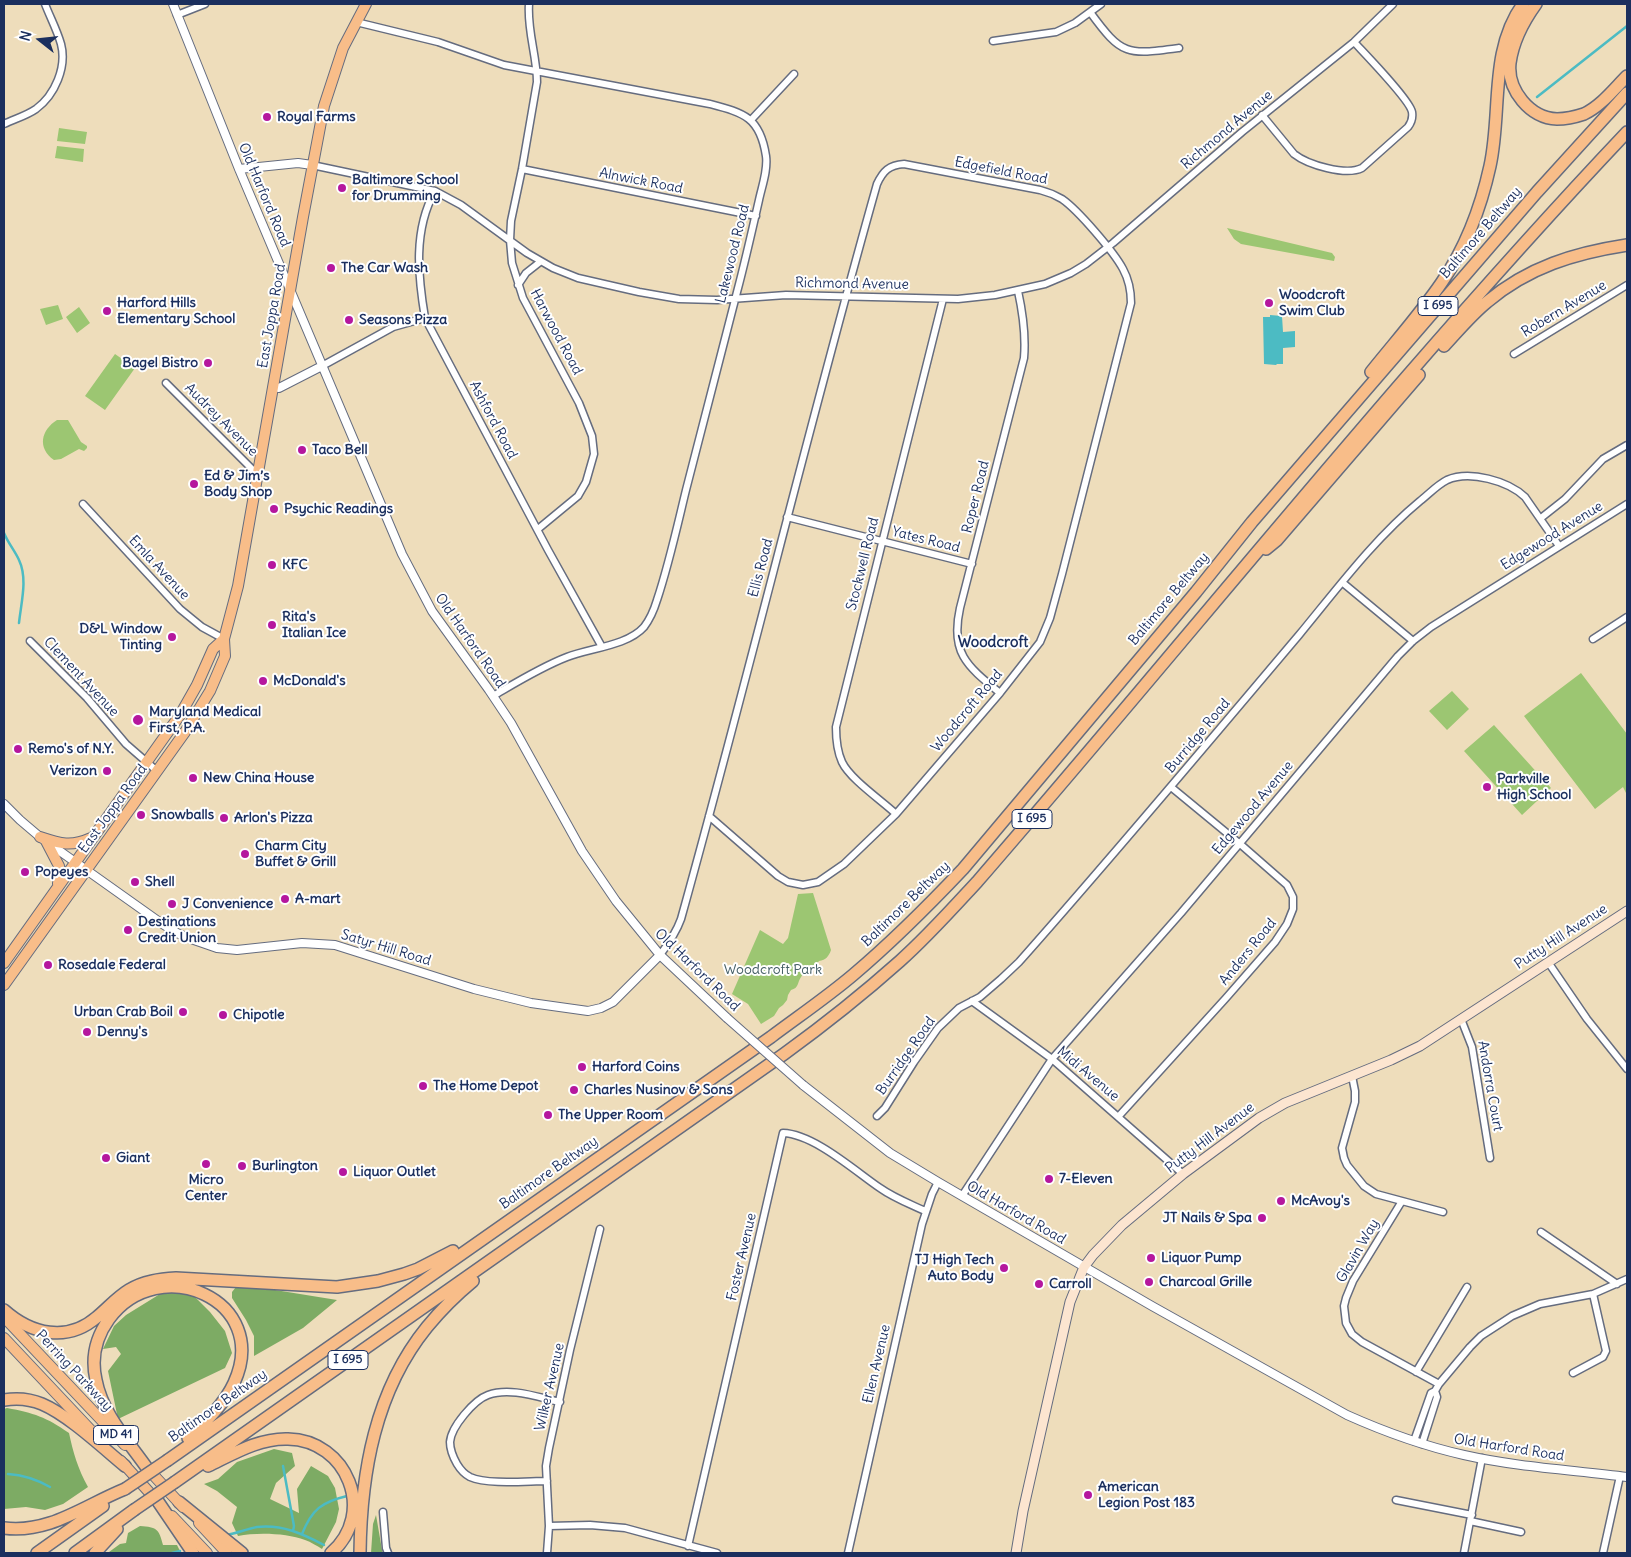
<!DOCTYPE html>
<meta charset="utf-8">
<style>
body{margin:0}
#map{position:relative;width:1631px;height:1557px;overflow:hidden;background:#edb;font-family:Delius,sans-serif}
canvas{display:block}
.frame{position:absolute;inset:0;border:5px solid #1b2f5e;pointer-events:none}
.north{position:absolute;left:15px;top:15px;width:50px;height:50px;-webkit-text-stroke:4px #fff;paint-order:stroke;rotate:286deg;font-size:14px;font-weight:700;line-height:20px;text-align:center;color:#1b2f5e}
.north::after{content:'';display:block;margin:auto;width:18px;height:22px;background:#1b2f5e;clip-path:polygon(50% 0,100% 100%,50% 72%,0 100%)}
</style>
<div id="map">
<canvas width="1631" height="1557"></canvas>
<div class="frame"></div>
<div class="north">N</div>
</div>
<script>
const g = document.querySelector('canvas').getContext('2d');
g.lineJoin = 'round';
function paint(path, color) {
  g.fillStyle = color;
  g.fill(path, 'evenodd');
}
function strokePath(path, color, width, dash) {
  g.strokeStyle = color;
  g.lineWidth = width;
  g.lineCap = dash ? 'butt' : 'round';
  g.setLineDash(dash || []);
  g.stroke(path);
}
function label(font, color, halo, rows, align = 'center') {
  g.font = font + ' Delius,sans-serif';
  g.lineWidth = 4;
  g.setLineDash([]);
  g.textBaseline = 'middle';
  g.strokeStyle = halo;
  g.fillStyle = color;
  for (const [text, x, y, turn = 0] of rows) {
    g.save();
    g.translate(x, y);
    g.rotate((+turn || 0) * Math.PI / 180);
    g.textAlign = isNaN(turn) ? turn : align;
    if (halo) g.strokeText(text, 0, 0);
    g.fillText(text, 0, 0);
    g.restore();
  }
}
const green = new Path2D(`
 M59,128L87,132L85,144L57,141Z
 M57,146L84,149L83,162L55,158Z
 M1227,228L1332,253L1335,257L1334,261L1241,244L1234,239Z
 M58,305L63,319L46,325L40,309Z
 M79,307L90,323L77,333L66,317Z
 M115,354L135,368L105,410L85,396Z
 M57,420H68L81,442L87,446V448L84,451L79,449L61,459L54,460C37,448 41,430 57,420Z
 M1581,673L1627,734V795L1623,787L1595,809L1524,716Z
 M1452,691L1469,709L1447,730L1429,711Z
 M1494,725L1551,788L1522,815L1464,751Z
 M813,893L831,950C829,956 826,960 819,961C816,964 815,968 812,971C808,974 803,973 801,977C797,983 799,988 791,990L788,995L787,1000L783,1005L779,1008L774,1016L761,1024L748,1004L732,994L760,930L783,944L788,938L798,894Z`);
const forest = new Path2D(`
 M236,1287L269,1289L337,1300L303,1328L254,1356V1336L246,1320L232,1298V1292Z
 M178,1291L194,1296L210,1312L225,1331L232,1353L225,1368L118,1419L108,1371L121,1354L116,1347L103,1349L114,1326L126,1315L160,1294Z
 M7,1408C34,1413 46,1417 69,1433C73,1452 78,1469 88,1487L63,1504L45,1510L26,1507L4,1509V1409Z
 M274,1449L292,1453L295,1466L276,1483L270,1499L299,1513L297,1489L311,1466L328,1476L335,1488L339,1509L336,1522L322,1549C317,1546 311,1542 305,1540C287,1533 257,1532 238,1536L232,1523L237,1507L217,1491L204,1484L218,1479L237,1462Z
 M376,1515L382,1550L383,1553H371L373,1524Z
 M140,1526C157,1527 159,1529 163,1545H177L181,1553H110L109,1552L120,1544L126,1543L128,1533Z`);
const water = new Path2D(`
 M1270,315L1282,316L1283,332L1295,331V347L1283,348V364H1277L1276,365L1264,364L1263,317H1270Z`);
const stream = new Path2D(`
 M1537,97L1627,26
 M4,533C8,543 15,551 19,560C28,579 21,603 19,623
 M283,1466L294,1526L293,1531
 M8,1474C24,1475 36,1479 50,1487
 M302,1534C312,1509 322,1502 347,1496
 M227,1535C237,1533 247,1529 257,1527C282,1524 303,1534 324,1545
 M172,1553L180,1551`);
const minor = new Path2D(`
 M529,4C527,31 537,56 537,82L522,169L511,221L510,240L512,263L523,298L579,403L592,436L594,454L586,482L578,496L538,529
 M1090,12C1122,56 1127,55 1179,48
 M177,15L205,4
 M356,22L438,42L504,65L710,104C744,113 760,117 766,156C768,170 762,186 759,200C752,231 745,262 737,292C720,358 703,424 686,490C677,527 669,564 657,600C654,610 650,619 644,627C627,646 590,648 567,657C541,667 517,682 493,696
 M993,41L1056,32L1075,23L1101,4
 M1262,115L1294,154C1308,165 1346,176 1362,168L1408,127C1411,123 1413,118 1412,112C1410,100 1365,54 1354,42
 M751,120L794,74
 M4,124C14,119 26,116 36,109C55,95 67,67 61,44C57,30 50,17 45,4
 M312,165L435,191L461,205L527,253L553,268L578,278L639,292L679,299L717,300L786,295L958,299L995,295L1045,284L1071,273L1086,264L1113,243L1242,132L1354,42L1393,4
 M522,169L756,216
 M435,191C413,230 418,276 425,318L548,550L602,647
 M518,285L526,273L540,262
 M1514,354L1627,285
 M322,366L393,327L425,318
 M166,383L258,475
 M83,504L180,609L202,627L224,639
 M787,517L972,564
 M1541,518L1565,499L1603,459L1627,445
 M1343,583L1413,641
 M1593,639L1627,617
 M30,641L87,698L126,744L157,771
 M1000,693C967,666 950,653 960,608L1024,358C1026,335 1023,314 1018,291
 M896,814C881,800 850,779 842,762C837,751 836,739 836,727L943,299
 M660,955C669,943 676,933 681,919C749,675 808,428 877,184C883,171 889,165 904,164L1040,190C1048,192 1055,195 1062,199C1078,210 1114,252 1123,269C1129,280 1131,291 1131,303L1062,574L1050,618L1040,642L1000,693L896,814L844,864L818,882L803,885L788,882L778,876L709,816
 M1548,962L1587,1019L1627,1069
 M972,1001L1052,1059L1183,1174
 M1461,1019L1472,1047L1490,1158
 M1352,1076L1355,1091V1102L1342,1148L1344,1158L1347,1165L1364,1186L1376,1194L1443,1212
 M877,1116L885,1108L914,1062L938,1028L959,1008L980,997L1001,979L1019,962C1114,855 1206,745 1299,635C1337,589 1374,539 1420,501C1429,494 1437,485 1447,480C1470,470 1508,481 1525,497L1559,546
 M1118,1117L1226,998L1275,942L1287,924L1293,909V897L1287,885L1239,843L1171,787
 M962,1196L1052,1059L1181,913L1398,656L1413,641L1431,627L1627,504
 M1402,1201L1353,1281L1346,1298L1344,1306L1346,1323L1352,1334L1362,1342L1439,1384
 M1541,1232L1617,1284
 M1416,1372L1467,1287
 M1573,1373L1603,1357L1606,1351L1593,1294
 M1414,1441L1431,1393L1435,1391
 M1422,1444L1437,1397L1435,1391L1439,1384L1470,1347L1481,1336L1512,1316L1540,1304L1593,1294L1627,1279
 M547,1481C527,1481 488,1485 470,1477C464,1474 460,1469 457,1464C453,1457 450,1450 450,1442C451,1427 474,1400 488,1395C510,1387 537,1397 560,1402
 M1396,1500L1472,1515
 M383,1512L386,1548L388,1553
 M1470,1521L1521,1532
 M549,1526L590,1525L625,1528L717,1553
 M688,1546L783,1133C814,1134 855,1171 880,1188C894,1198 910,1204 925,1211
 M547,1553L549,1526L546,1466L549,1448L570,1350L600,1229
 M848,1553L922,1224L932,1194L938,1182
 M1464,1553L1482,1458
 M1603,1553L1620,1476`);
const tertiary = new Path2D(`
 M173,4L239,169L402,554L432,611L489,690L511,723L582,851L616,901L660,955L727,1018
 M239,169L298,163L312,165
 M273,387L279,388L322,366
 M4,804L20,820L40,837L161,923L177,933L191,939L217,948L237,950L302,943L335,945L474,989L531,1003L588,1011L601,1008L613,1002L660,955
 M803,1085L890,1153L938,1182L1152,1306L1347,1415C1385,1432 1424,1446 1464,1455C1517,1467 1573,1470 1627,1477`);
const secondary = new Path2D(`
 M1016,1553L1023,1511L1070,1302L1084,1267L1093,1255L1122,1225L1183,1174L1259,1118L1285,1103L1391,1060L1420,1046L1627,911`);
const primary = new Path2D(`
 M40,837C61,844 71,847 91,838
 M46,841L59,866L58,884
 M4,963L180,715L197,685L213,649L224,639
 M4,985L185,732L210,691L225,656L224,639L238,586L303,217L324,106L343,48L366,4
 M4,1317L125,1445
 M4,1338L100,1440
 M121,1461L158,1502
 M146,1467L183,1507
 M172,1516L207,1553
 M199,1523L227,1553`);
const motorway = new Path2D(`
 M1536,4C1523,22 1513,41 1510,63C1507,90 1530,118 1557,119C1566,119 1575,117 1584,114C1601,106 1614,89 1627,76
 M1444,346C1458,331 1471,315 1487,302C1528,267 1575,253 1627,245
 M1371,372C1395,342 1421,313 1442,282C1466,247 1481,207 1490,166C1502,112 1489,51 1523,4
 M1266,549L1277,540L1419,375
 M4,1310C31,1334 67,1343 97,1317C108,1308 116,1298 129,1290C143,1281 160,1279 176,1278L337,1287L378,1281L404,1274L418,1269L453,1251
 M4,1400C16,1398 30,1399 42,1404C68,1415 102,1447 125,1466
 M168,1460L771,1037C799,1016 827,997 853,975C892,942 928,906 963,869L1196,592L1252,522L1537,192L1627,93
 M208,1466C233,1454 259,1438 288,1439C347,1440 377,1513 331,1553
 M147,1468C128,1441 102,1413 96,1380C91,1358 96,1337 109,1319C159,1251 272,1300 234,1383C224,1405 205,1422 188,1438
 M175,1482L784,1054C824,1025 863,994 900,961C927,937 952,909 977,882C1194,632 1400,372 1627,132
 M157,1500L193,1553
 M179,1502L242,1553
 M4,1528C49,1534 85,1505 125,1489
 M37,1553L103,1506
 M75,1553L134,1510
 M95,1553L117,1529
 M360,1553C361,1473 375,1391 427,1327C441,1310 456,1295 473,1281`);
const tertiaryBridge = new Path2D(`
 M727,1018L803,1085`);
const motorwayBridge = new Path2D(`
 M125,1489L168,1460
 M134,1510L175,1482`);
const markers = [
 [267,117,5,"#b5179e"],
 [342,188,5,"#b5179e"],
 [331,268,5,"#b5179e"],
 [1269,303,5,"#b5179e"],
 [107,311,5,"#b5179e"],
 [349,320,5,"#b5179e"],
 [208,363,5,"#b5179e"],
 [302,450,5,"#b5179e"],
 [194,484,5,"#b5179e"],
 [274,509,5,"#b5179e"],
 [272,565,5,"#b5179e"],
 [272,625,5,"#b5179e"],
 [172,637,5,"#b5179e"],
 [263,681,5,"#b5179e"],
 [138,720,6,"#b5179e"],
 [18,749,5,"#b5179e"],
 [107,771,5,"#b5179e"],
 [193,778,5,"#b5179e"],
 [1487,787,5,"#b5179e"],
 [141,815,5,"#b5179e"],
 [224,818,5,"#b5179e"],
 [245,854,5,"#b5179e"],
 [25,872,5,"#b5179e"],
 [135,882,5,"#b5179e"],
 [285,899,5,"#b5179e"],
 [172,904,5,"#b5179e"],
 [128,930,5,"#b5179e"],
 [48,965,5,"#b5179e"],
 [183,1012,5,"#b5179e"],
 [223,1015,5,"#b5179e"],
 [87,1032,5,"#b5179e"],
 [582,1067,5,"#b5179e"],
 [423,1086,5,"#b5179e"],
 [574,1090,5,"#b5179e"],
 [548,1115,5,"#b5179e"],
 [106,1158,5,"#b5179e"],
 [206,1164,5,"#b5179e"],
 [242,1166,5,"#b5179e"],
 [343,1172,5,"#b5179e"],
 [1049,1179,5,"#b5179e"],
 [1281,1201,5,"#b5179e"],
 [1262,1218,5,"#b5179e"],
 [1151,1258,5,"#b5179e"],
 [1004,1268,5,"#b5179e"],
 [1149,1282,5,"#b5179e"],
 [1039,1284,5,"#b5179e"],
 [1088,1495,5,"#b5179e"]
];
const shields = [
 [1438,306,40],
 [1032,819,40],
 [348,1360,40],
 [116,1435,45]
];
const shieldNames = [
 ["I 695",1438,306],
 ["I 695",1032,819],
 ["I 695",348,1360],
 ["MD 41",116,1435]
];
const poiNames = [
 ["Royal Farms",277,117],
 ["Baltimore School",352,180],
 ["for Drumming",352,196],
 ["The Car Wash",341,268],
 ["Woodcroft",1279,295],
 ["Swim Club",1279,311],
 ["Harford Hills",117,303],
 ["Elementary School",117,319],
 ["Seasons Pizza",359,320],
 ["Bagel Bistro",198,363,"right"],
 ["Taco Bell",312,450],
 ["Ed & Jim’s",204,476],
 ["Body Shop",204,492],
 ["Psychic Readings",284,509],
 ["KFC",282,565],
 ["Rita's",282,617],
 ["Italian Ice",282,633],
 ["D&L Window",162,629,"right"],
 ["Tinting",162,645,"right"],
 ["McDonald's",273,681],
 ["Maryland Medical",149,712],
 ["First, P.A.",149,728],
 ["Remo's of N.Y.",28,749],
 ["Verizon",97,771,"right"],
 ["New China House",203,778],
 ["Parkville",1497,779],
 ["High School",1497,795],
 ["Snowballs",151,815],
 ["Arlon's Pizza",234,818],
 ["Charm City",255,846],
 ["Buffet & Grill",255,862],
 ["Popeyes",35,872],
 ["Shell",145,882],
 ["A-mart",295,899],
 ["J Convenience",182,904],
 ["Destinations",138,922],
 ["Credit Union",138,938],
 ["Rosedale Federal",58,965],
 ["Urban Crab Boil",173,1012,"right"],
 ["Chipotle",233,1015],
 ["Denny's",97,1032],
 ["Harford Coins",592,1067],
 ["The Home Depot",433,1086],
 ["Charles Nusinov & Sons",584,1090],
 ["The Upper Room",558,1115],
 ["Giant",116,1158],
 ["Burlington",252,1166],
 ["Liquor Outlet",353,1172],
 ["7-Eleven",1059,1179],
 ["Micro",206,1180,"center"],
 ["Center",206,1196,"center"],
 ["McAvoy's",1291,1201],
 ["JT Nails & Spa",1252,1218,"right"],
 ["Liquor Pump",1161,1258],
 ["TJ High Tech",994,1260,"right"],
 ["Auto Body",994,1276,"right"],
 ["Charcoal Grille",1159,1282],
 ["Carroll",1049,1284],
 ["American",1098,1487],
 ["Legion Post 183",1098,1503]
];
const streetNames = [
 ["Richmond Avenue",1227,130,-40],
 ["Edgefield Road",1001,171,11],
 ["Alnwick Road",641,181,11],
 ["Old Harford Road",264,195,67],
 ["Baltimore Beltway",1481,233,-49],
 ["Lakewood Road",733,254,-76],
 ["Richmond Avenue",852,284,1],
 ["Robern Avenue",1564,309,-31],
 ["East Joppa Road",272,316,-80],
 ["Harwood Road",556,332,62],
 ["Audrey Avenue",221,420,45],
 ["Ashford Road",493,420,62],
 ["Roper Road",976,497,-76],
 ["Edgewood Avenue",1552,536,-32],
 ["Yates Road",926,540,14],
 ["Stockwell Road",863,564,-76],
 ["Emla Avenue",159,568,47],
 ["Ellis Road",761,568,-75],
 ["Baltimore Beltway",1169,599,-50],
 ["Old Harford Road",470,641,55],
 ["Clement Avenue",81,677,47],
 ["Woodcroft Road",967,711,-50],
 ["Burridge Road",1198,736,-50],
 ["Edgewood Avenue",1253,808,-50],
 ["East Joppa Road",113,809,-54],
 ["Baltimore Beltway",906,904,-44],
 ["Putty Hill Avenue",1561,937,-33],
 ["Satyr Hill Road",386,948,17],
 ["Anders Road",1248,952,-51],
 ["Old Harford Road",697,970,44],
 ["Burridge Road",906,1056,-55],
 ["Midi Avenue",1088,1074,40],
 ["Andorra Court",1490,1086,80],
 ["Putty Hill Avenue",1210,1138,-37],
 ["Baltimore Beltway",549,1173,-35],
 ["Old Harford Road",1016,1213,30],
 ["Glavin Way",1358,1251,-60],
 ["Foster Avenue",742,1257,-77],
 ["Ellen Avenue",877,1364,-77],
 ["Perring Parkway",74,1371,47],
 ["Wilker Avenue",550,1387,-77],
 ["Baltimore Beltway",218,1406,-35],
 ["Old Harford Road",1509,1448,9]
];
const parkNames = [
 ["Woodcroft Park",773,970]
];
const neighbourhoodNames = [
 ["Woodcroft",993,643]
];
paint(green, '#9cc672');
paint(forest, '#7dab64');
paint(water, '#4cbbc3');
strokePath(stream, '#4cbbc3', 2.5);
strokePath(minor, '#656c7f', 9);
strokePath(tertiary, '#656c7f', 10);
strokePath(secondary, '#656c7f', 11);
strokePath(primary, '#656c7f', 12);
strokePath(motorway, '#656c7f', 14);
strokePath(minor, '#fff', 6);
strokePath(tertiary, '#fff', 8);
strokePath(secondary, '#fce5d0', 9);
strokePath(primary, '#f8bd89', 10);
strokePath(motorway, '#f8bd89', 11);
strokePath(tertiaryBridge, '#656c7f', 10, []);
strokePath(motorwayBridge, '#656c7f', 14, []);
strokePath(tertiaryBridge, '#fff', 8);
strokePath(motorwayBridge, '#f8bd89', 11);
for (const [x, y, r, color] of markers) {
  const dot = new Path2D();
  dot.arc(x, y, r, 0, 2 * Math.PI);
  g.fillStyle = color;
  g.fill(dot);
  strokePath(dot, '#fff', 2);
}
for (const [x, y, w] of shields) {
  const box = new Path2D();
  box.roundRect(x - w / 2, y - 9.5, w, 19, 4);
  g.fillStyle = '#fff';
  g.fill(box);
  strokePath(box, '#1b2f5e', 1);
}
label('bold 12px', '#1b2f5e', null, shieldNames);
label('bold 14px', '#1b2f5e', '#fff', poiNames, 'left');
label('14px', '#1b2f5e', '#fff', streetNames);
label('14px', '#425c64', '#fff', parkNames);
label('bold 15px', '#1b2f5e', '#fff', neighbourhoodNames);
</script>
